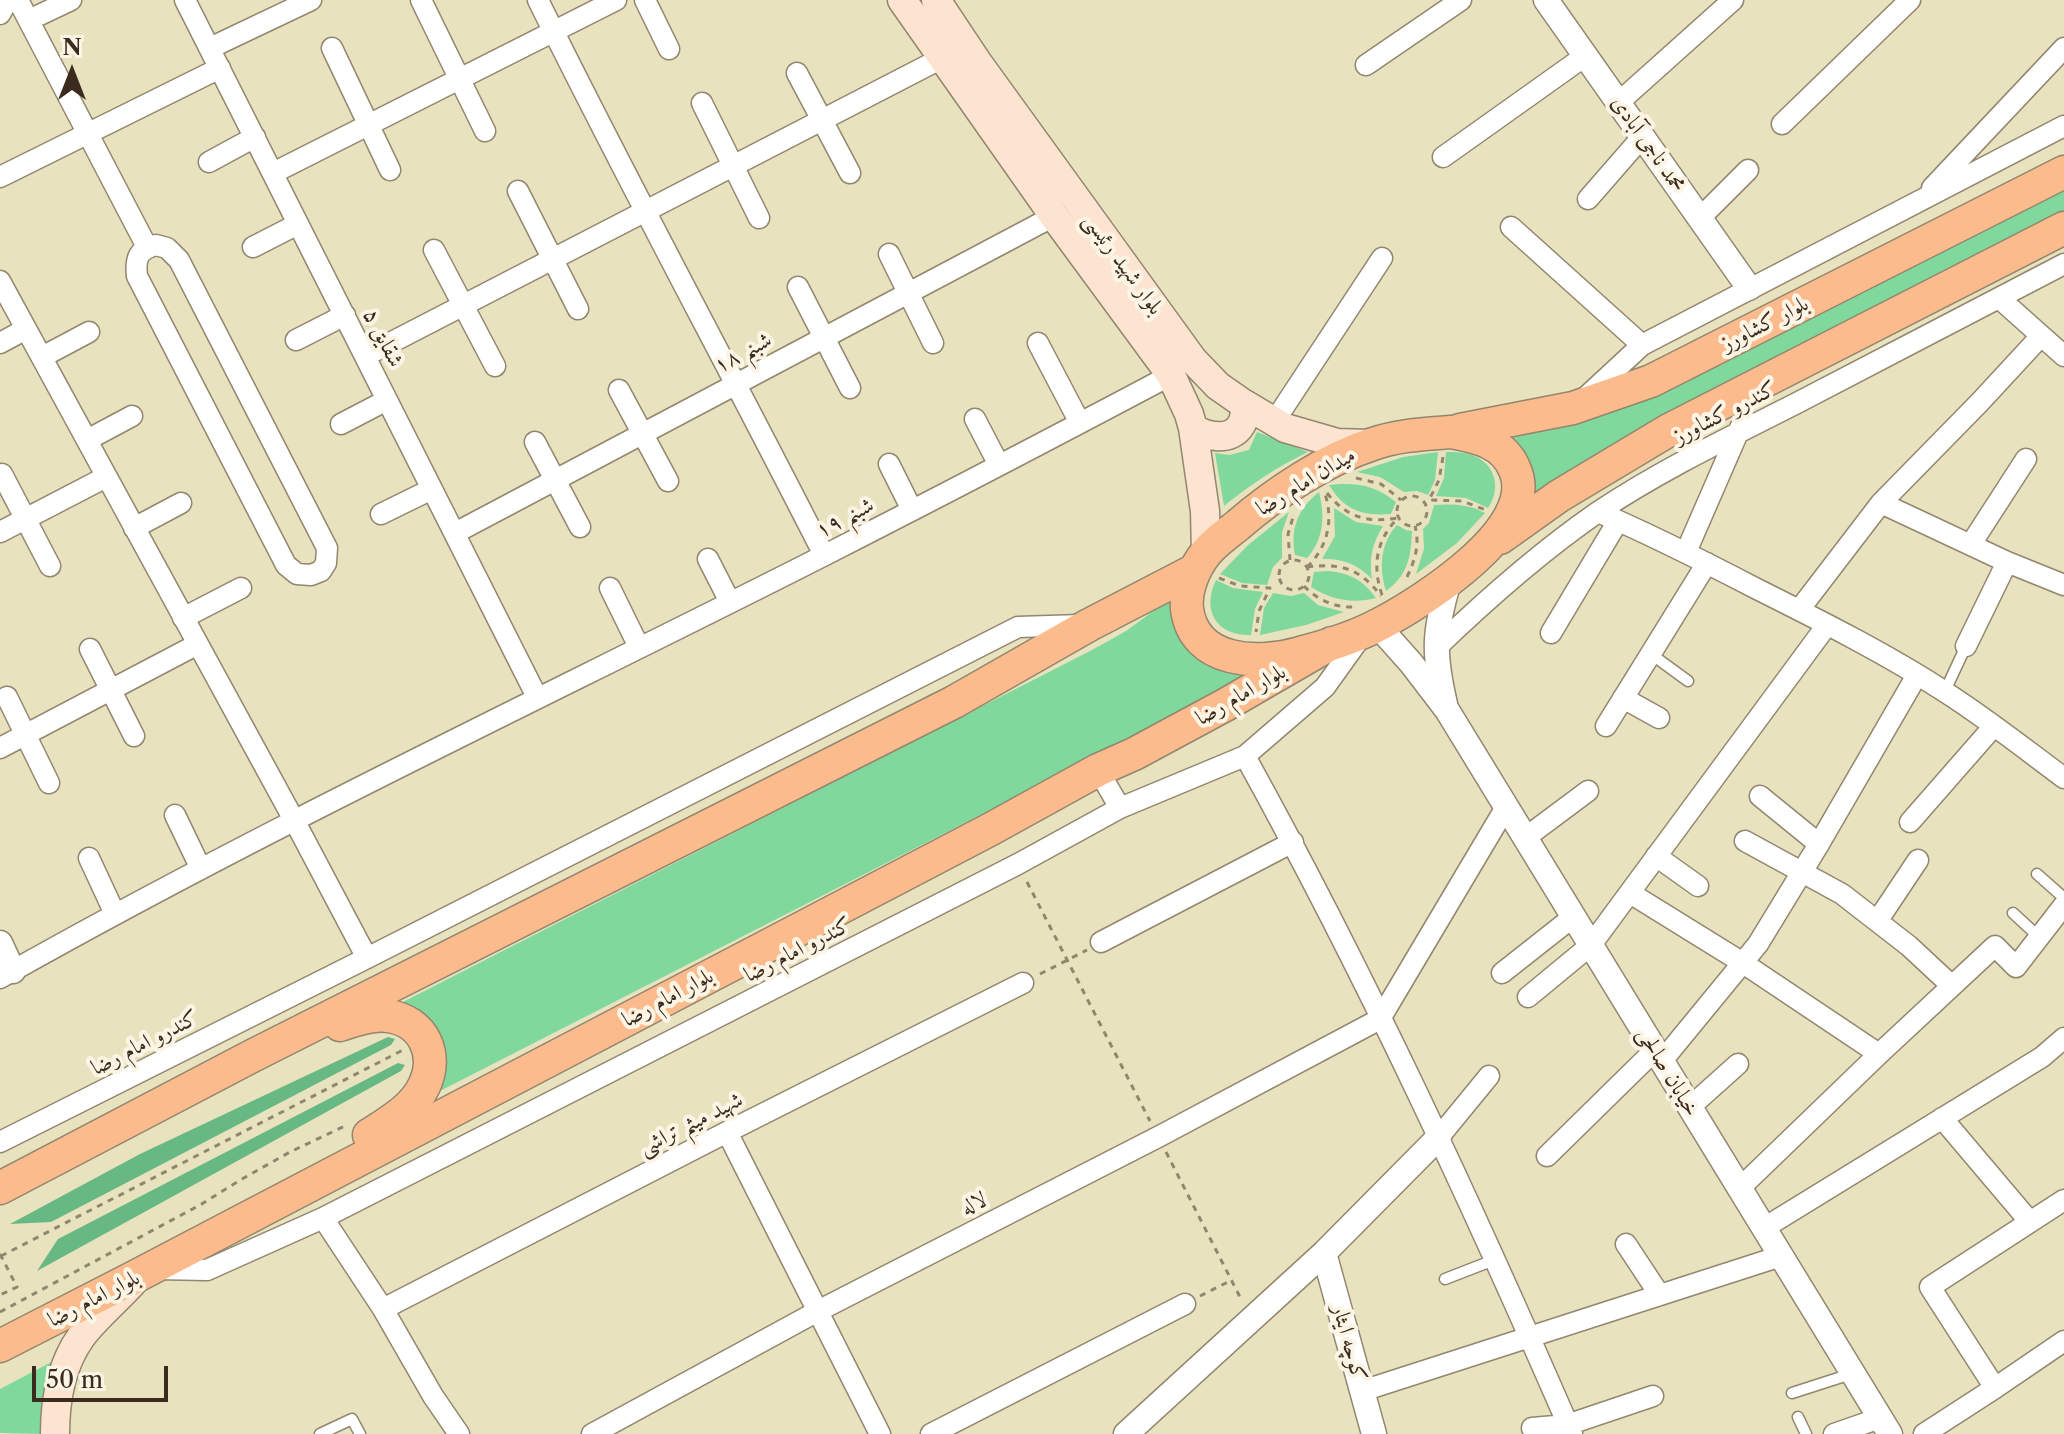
<!DOCTYPE html>
<meta charset="utf-8">
<style>
body{margin:0}
#map{position:relative;width:2064px;height:1434px;overflow:hidden;background:#e8e2bf;font-family:"Libre Caslon Text",serif}
canvas{display:block}
.north{position:absolute;left:32px;top:32px;width:80px;height:80px;-webkit-text-stroke:6px #fcf5e5;paint-order:stroke;rotate:0deg;font-size:22px;font-weight:700;line-height:32px;text-align:center;color:#3b2a1e}
.north::after{content:'';display:block;margin:auto;width:28px;height:36px;background:#3b2a1e;clip-path:polygon(50% 0,100% 100%,50% 72%,0 100%)}
.scale{position:absolute;left:32px;top:1366px;width:136px;height:36px;box-sizing:border-box;border:4px solid #3b2a1e;border-top:0;padding-left:10px;font-size:24px;line-height:28px;white-space:nowrap;color:#3b2a1e;-webkit-text-stroke:6px #fcf5e5;paint-order:stroke}
</style>
<div id="map">
<canvas width="2064" height="1434"></canvas>
<div class="north">N</div>
<div class="scale">50 m</div>
</div>
<script>
const g = document.querySelector('canvas').getContext('2d');
g.lineJoin = 'round';
function paint(path, color) {
  g.fillStyle = color;
  g.fill(path, 'evenodd');
}
function strokePath(path, color, width, dash) {
  g.strokeStyle = color;
  g.lineWidth = width;
  g.lineCap = dash ? 'butt' : 'round';
  g.setLineDash(dash || []);
  g.stroke(path);
}
function label(font, color, halo, rows, align = 'center') {
  g.font = font + ' "Libre Caslon Text",Amiri,serif';
  g.lineWidth = 8;
  g.setLineDash([]);
  g.textBaseline = 'middle';
  g.strokeStyle = halo;
  g.fillStyle = color;
  for (const [text, x, y, turn = 0] of rows) {
    g.save();
    g.translate(x, y);
    g.rotate((+turn || 0) * Math.PI / 180);
    g.textAlign = isNaN(turn) ? turn : align;
    if (halo) g.strokeText(text, 0, 0);
    g.fillText(text, 0, 0);
    g.restore();
  }
}
const green = new Path2D(`
 M2064,188V216L1579,466L1532,495C1529,468 1530,456 1509,436L1547,430L1587,419L1656,395L1716,367Z
 M1257,432L1308,452C1275,468 1253,483 1224,506L1215,453L1229,455L1249,450Z
 M1438,452L1435,480L1428,495L1417,491L1404,492L1380,477L1357,472L1403,457Z
 M1446,452C1455,452 1464,452 1472,455C1495,463 1502,488 1488,508L1466,498L1436,496L1444,478Z
 M1340,484C1362,483 1379,488 1396,502L1391,514C1363,516 1345,511 1329,485Z
 M1319,492C1325,516 1324,539 1307,558L1295,555C1290,528 1298,509 1319,492Z
 M1434,505C1452,504 1469,504 1485,513L1457,543L1416,574L1424,549L1423,529L1429,523Z
 M1334,508L1356,522L1383,526C1372,544 1369,558 1372,579C1357,564 1342,558 1322,559L1335,536Z
 M1289,512L1282,532V558L1273,567L1267,585L1242,583L1220,574L1247,546Z
 M1397,525L1406,530L1412,531C1411,557 1408,575 1386,591C1379,568 1380,544 1397,525Z
 M1328,571C1350,573 1363,580 1376,598C1352,604 1332,600 1311,587L1314,572Z
 M1216,580L1233,588L1263,592L1255,609L1251,635C1217,636 1201,611 1216,580Z
 M1273,593L1291,596L1304,593L1318,605L1344,612L1306,625L1260,635L1264,608Z
 M1174,596C1177,608 1181,636 1186,646C1187,647 1194,654 1195,655C1216,674 1239,677 1266,669L438,1092L395,1006L1092,650L1126,631Z
 M61,1357L47,1434L0,1433V1389Z`);
const forest = new Path2D(`
 M388,1037L395,1039L391,1045L51,1222L10,1224L140,1154Z
 M398,1063L405,1065L401,1071L37,1271L58,1239Z`);
const path = new Path2D(`
 M1443,457L1439,480L1429,500L1462,501L1486,510
 M1356,478L1381,484L1401,500
 M1327,493C1347,518 1368,523 1398,518
 M1397 511a15 15 0 1 1 30 0a15 15 0 1 1-30 0Z
 M1279 575a15 15 0 1 1 30 0a15 15 0 1 1-30 0Z
 M1290,560L1288,534L1294,514
 M1307,567C1340,563 1360,568 1381,596
 M1307,567C1327,548 1334,521 1325,494
 M1407,577C1415,560 1420,545 1415,526
 M1219,578L1240,586L1270,588L1259,611L1256,632
 M1304,586C1317,600 1336,608 1354,607
 M1382,595C1372,566 1376,540 1398,518
 M1027,882L1150,1121
 M1040,974L1087,950
 M1166,1152L1241,1299
 M0,1254L17,1287L0,1295
 M1,1256L403,1050
 M1200,1296L1232,1280
 M0,1312L200,1205L242,1179L290,1152L347,1125`);
const service = new Path2D(`
 M1651,654L1688,681
 M1945,691L1966,646
 M2037,874L2064,898
 M2013,913L2039,937
 M1445,1279L1494,1260
 M1792,1393L1851,1374
 M1798,1417L1806,1434
 M320,1434L352,1419L360,1434`);
const minor = new Path2D(`
 M18,0L147,247
 M185,0L537,697
 M421,0L485,131
 M538,0C630,187 730,370 824,555
 M645,0L669,49
 M0,14L8,0
 M29,20L71,0
 M210,48L311,0
 M332,48L390,170
 M1366,65L1461,0
 M797,73L850,173
 M702,103L759,218
 M1618,103L1733,0
 M1782,124L1910,0
 M1443,157L1585,56
 M209,162L255,137
 M273,173L616,0
 M0,177L220,68
 M1932,188L2064,48
 M518,191L578,309
 M1588,199L1642,137
 M1700,218L1748,170
 M1511,227L1642,345
 M156,245L167,248L179,260L327,548L326,563L321,571L311,575L297,574L286,565L137,276C135,258 138,250 156,245Z
 M253,247L298,224
 M434,250L495,366
 M889,254L933,343
 M0,281L294,820L367,958
 M798,287L850,388
 M1999,298L2064,356
 M296,340L345,315
 M0,343L26,329
 M1038,343L1080,423
 M365,356L942,58
 M42,357L89,332
 M619,390L668,481
 M1586,397L1642,345L2064,126
 M975,419L999,465
 M1274,422L1382,258
 M341,424L387,400
 M87,440L132,416
 M535,442L580,527
 M889,464L912,510
 M2,474L50,566
 M1881,503L2007,562L2064,585
 M1598,512C1652,535 1705,562 1757,589C1819,620 1887,654 1945,692C1986,718 2025,749 2064,778
 M381,514L432,489
 M134,528L181,503
 M0,532L106,477
 M455,533L1054,216
 M1971,544L2026,459
 M1686,552L1740,428
 M708,559L730,602
 M610,588L639,647
 M1799,610L1881,503L1980,402L2041,336
 M183,618L241,588
 M1551,633L1618,521
 M1966,646L2007,562
 M1436,648C1487,599 1540,552 1598,512C1661,470 1728,438 1795,404C1885,358 1974,310 2064,264
 M90,649L134,736
 M7,697L49,783
 M1623,698L1659,718
 M1606,726L1707,563
 M0,748L198,644
 M1245,756C1366,975 1472,1204 1572,1434
 M1098,770L1120,808
 M1760,796L1819,844
 M175,815L201,869
 M1910,822L1994,726
 M1525,838L1588,791
 M1745,841L1842,894L1909,946L1952,986
 M1656,856L1698,886
 M89,858L115,914
 M1630,893L1743,963L1879,1054
 M1878,920L1918,860
 M1101,942L1293,842
 M1502,973L1573,917
 M0,978C269,826 549,695 825,555C941,496 1056,436 1171,375
 M1528,997L1591,945L1827,625
 M1662,1061L1758,944L1819,844L1917,675
 M1690,1107L1738,1064
 M1942,1118L2030,1222
 M727,1132L880,1434
 M1439,1137L1489,1076
 M0,1142L367,958L1018,627L1081,625
 M1547,1156L1655,1050
 M1740,1188L1879,1054L1995,946L2016,967L2064,905
 M323,1218L383,1309L433,1396L459,1434
 M1764,1228L2042,1057L2064,1038
 M1626,1244L1659,1294
 M157,1269L207,1270L323,1218L1018,864L1120,808L1245,756L1325,687L1363,634
 M383,1309L727,1132L1023,983
 M1995,1388L2064,1341
 M1362,1391C1502,1347 1641,1300 1781,1256
 M1532,1428L1567,1425L1653,1396
 M592,1434L818,1311L1158,1137L1380,1019L1506,807
 M931,1434L1185,1304
 M1834,1434L1880,1418
 M1924,1434L1995,1388L1930,1287L2064,1200`);
const tertiary = new Path2D(`
 M1546,0L1749,288
 M1378,626L1411,663L1447,710L1890,1434
 M1445,704C1433,652 1434,632 1449,581
 M0,943L13,971
 M1324,1253L1374,1434
 M1126,1434L1324,1253L1439,1137`);
const secondary = new Path2D(`
 M902,0L1054,216L1171,375L1189,414L1193,428L1205,511L1206,553
 M936,0L978,63L1193,360L1218,386L1241,402L1285,428L1337,443L1371,444
 M1193,428C1206,437 1231,442 1241,425C1245,419 1245,411 1246,405
 M55,1434C55,1400 61,1365 81,1337C95,1318 118,1299 134,1281`);
const primary = new Path2D(`
 M1460,430L1573,408L1651,381L2064,172
 M1451,432C1477,437 1504,442 1515,470C1540,528 1422,602 1380,624C1356,637 1327,646 1300,653C1259,665 1194,664 1187,609C1185,590 1194,568 1206,553C1215,542 1227,534 1238,525C1275,493 1326,459 1373,444C1398,435 1425,434 1451,432Z
 M1500,538L1559,496L1669,430L2064,228
 M340,1025C355,1020 372,1014 388,1016C424,1021 439,1055 424,1086C413,1109 389,1122 369,1135
 M0,1188L254,1055L954,702L1089,625L1195,570
 M0,1346C85,1303 170,1259 255,1214L991,829L1098,770L1134,754L1225,705L1332,643`);
const streetNames = [
 ["محمد ناجی آبادی",1648,144,55],
 ["بلوار شهید رئیسی",1123,264,54],
 ["بلوار کشاورز",1765,324,-27],
 ["شقایق ۵",383,338,63],
 ["شبنم ۱۸",743,353,-28],
 ["کندرو کشاورز",1725,413,-27],
 ["میدان امام رضا",1306,482,-31],
 ["شبنم ۱۹",845,518,-27],
 ["بلوار امام رضا",1241,695,-30],
 ["کندرو امام رضا",798,950,-27],
 ["بلوار امام رضا",668,998,-28],
 ["کندرو امام رضا",145,1043,-27],
 ["خیابان صالحی",1668,1072,59],
 ["شهید میثم تراشی",691,1124,-27],
 ["لاله",974,1204,-27],
 ["بلوار امام رضا",94,1299,-27],
 ["کوچه ایثار",1349,1343,75]
];
paint(green, '#81d89d');
paint(forest, '#68b884');
strokePath(service, '#92866e', 13);
strokePath(minor, '#92866e', 23);
strokePath(tertiary, '#92866e', 27);
strokePath(secondary, '#92866e', 31);
strokePath(primary, '#92866e', 35);
strokePath(path, '#92866e', 3, [6, 6]);
strokePath(service, '#fff', 10);
strokePath(minor, '#fff', 20);
strokePath(tertiary, '#fff', 24);
strokePath(secondary, '#fde4d1', 28);
strokePath(primary, '#fbbb8c', 32);
label('22px', '#3b2a1e', '#fcf5e5', streetNames);
</script>
